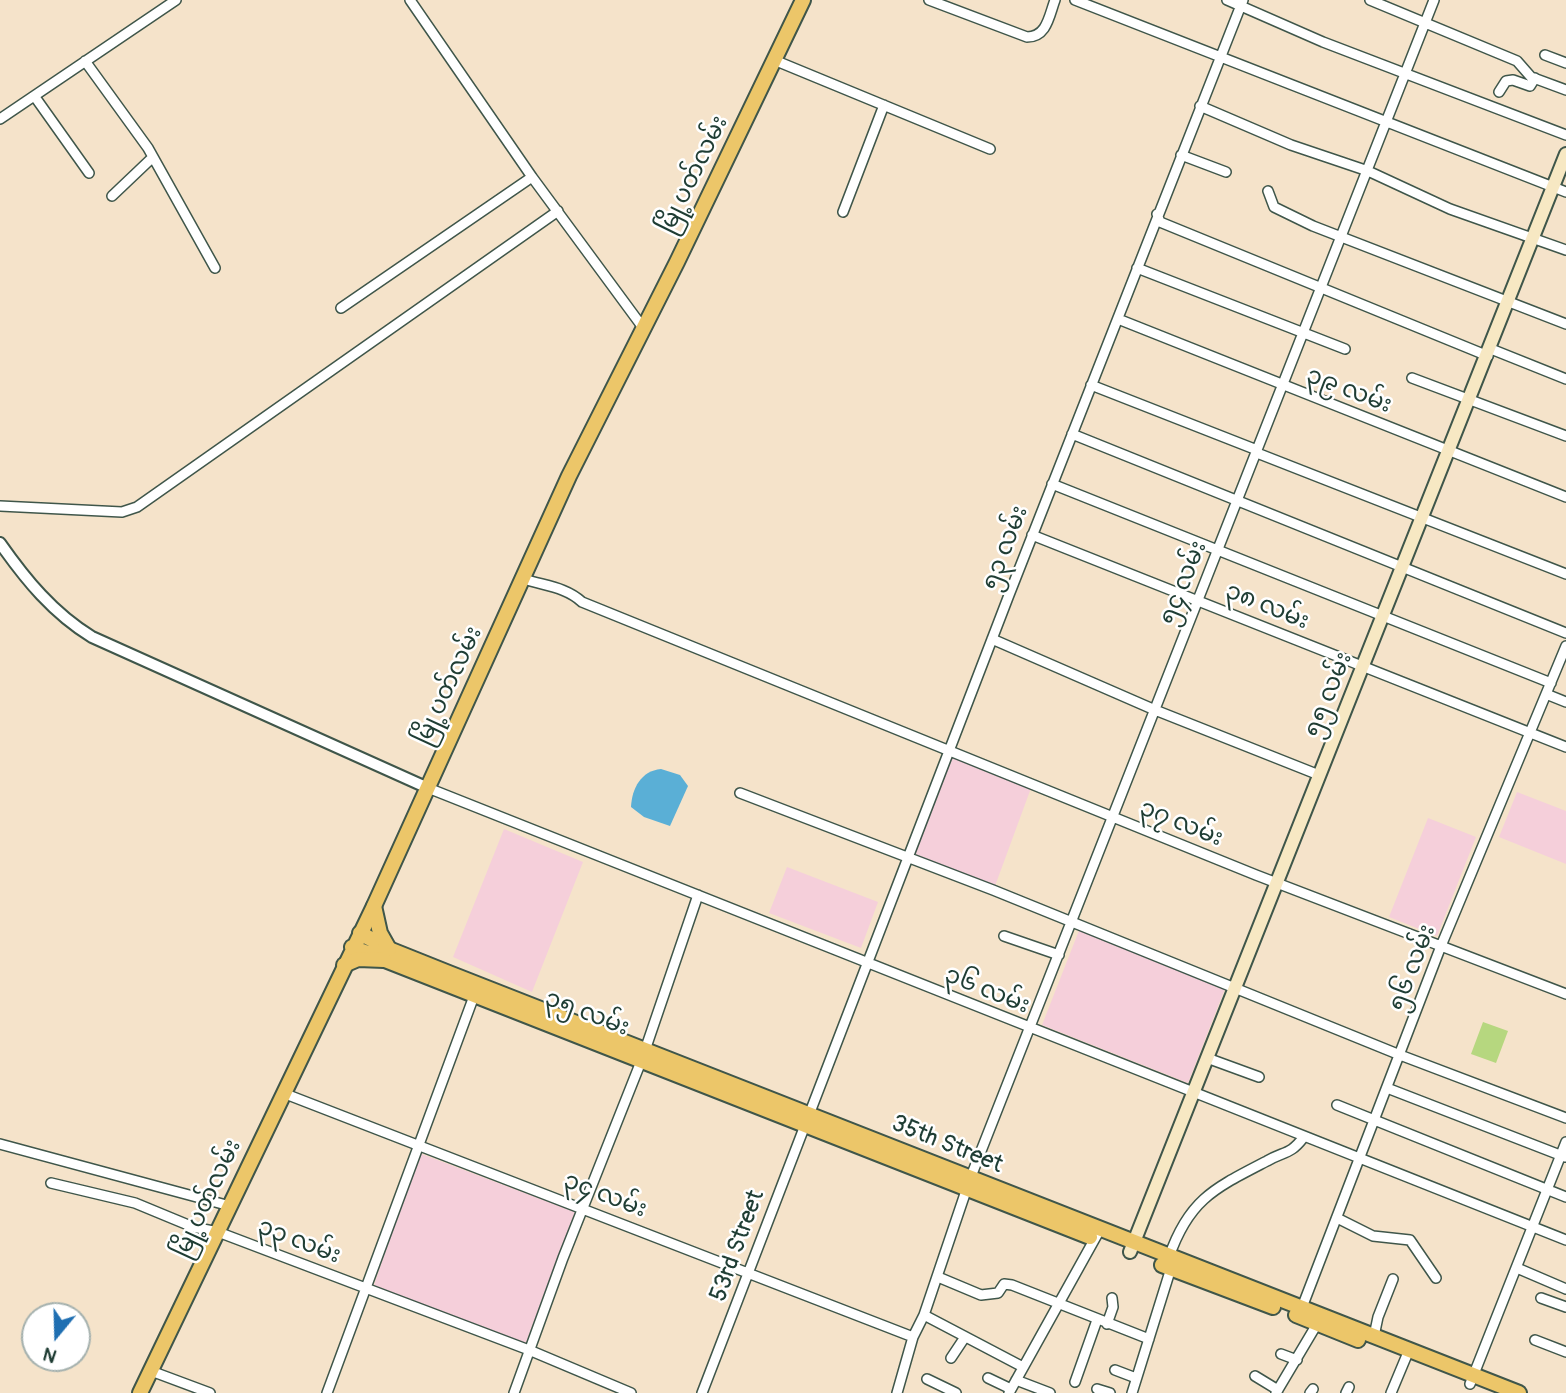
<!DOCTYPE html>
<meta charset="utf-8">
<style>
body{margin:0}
#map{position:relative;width:1566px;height:1393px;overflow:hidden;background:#f5e3ca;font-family:Pangolin,sans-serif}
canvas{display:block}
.north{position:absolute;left:21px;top:1302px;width:70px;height:70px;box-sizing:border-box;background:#fff;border:2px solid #a5b1ae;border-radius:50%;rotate:199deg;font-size:19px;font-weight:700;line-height:28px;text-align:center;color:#1f3d34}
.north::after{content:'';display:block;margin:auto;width:24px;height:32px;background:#1f6fb2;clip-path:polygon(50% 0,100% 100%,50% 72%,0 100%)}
</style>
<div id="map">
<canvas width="1566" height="1393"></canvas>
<div class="north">N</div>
</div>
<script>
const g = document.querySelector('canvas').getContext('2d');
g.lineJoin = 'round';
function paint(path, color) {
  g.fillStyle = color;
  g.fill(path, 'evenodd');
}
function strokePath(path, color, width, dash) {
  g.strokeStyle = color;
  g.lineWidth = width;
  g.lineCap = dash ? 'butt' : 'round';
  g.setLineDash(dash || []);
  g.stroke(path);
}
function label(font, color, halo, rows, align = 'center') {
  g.font = font + ' Pangolin,"Noto Sans Myanmar",sans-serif';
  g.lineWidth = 5;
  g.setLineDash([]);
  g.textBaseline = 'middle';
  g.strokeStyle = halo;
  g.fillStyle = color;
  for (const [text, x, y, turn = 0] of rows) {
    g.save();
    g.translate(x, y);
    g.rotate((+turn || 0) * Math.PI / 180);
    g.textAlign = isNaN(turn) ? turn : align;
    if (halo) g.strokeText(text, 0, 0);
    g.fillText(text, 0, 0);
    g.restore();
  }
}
const built = new Path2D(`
 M952,756L1031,788L995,886L915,854Z
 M1517,792L1566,811V864L1499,837Z
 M1428,818L1476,837L1437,936L1389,917Z
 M504,829L583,862L532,992L453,957Z
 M787,867L878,902L861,948L769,913Z
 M1080,928L1226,986L1188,1083L1042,1025Z
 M419,1153L575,1212L525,1345L374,1285Z`);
const green = new Path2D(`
 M1483,1022L1508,1031L1496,1063L1471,1054Z`);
const water = new Path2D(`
 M661,769L680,775L688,786L670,826L644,817L631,807C632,788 641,771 661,769Z`);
const minor = new Path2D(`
 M410,0L532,177L644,329
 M929,0L1027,37C1047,37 1049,16 1055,0
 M1075,0L1566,192
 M1227,0L1323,42L1566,135
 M1370,0L1517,61L1531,77L1566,90
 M1545,55L1566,63
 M774,60L990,149
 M85,61L148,148L215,268
 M1499,92L1506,81L1513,80L1530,86L1535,78
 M35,97L89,173
 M1200,106L1291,145L1368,171L1450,209L1566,250
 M0,119L176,0
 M1181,155L1226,172
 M1268,191L1274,207L1313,226L1566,324
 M112,196L153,157
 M843,212L884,105
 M1157,214L1160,222L1488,356
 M1137,268L1345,349
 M341,308L532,177
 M1118,319L1566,497
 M1491,349L1566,379
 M1412,378L1566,436
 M1091,385L1257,450
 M1072,434L1566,633
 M1257,453L1566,574
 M1052,484L1551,683
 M0,506L122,512L137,507L558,211
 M1032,535L1566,747
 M524,579C545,586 566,587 582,602L1256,875L1566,994
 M992,639L1155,710L1319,775
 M1546,694L1566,702
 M428,788L1566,1240
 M740,793L993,890L1400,1055L1566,1118
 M1004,936L1059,955
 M1207,1058L1259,1077
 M1387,1088L1565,1157
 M283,1093L913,1337
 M1337,1105L1566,1197
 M0,1144L230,1206
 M51,1183L135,1203L193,1227L218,1232L529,1350L631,1393
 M1337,1218L1373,1236L1410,1240L1436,1278
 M1169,1257C1189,1199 1215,1188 1267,1161C1284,1151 1290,1155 1303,1138
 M1517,1268L1566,1289
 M938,1277L981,1295L998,1293L1004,1284L1012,1285L1149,1339
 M1541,1298L1566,1307
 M1301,1310L1441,946L1566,646
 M924,1315L970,1179L1434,0
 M1107,1324L1113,1307L1112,1298
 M1374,1336L1378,1317L1393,1279
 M1535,1340L1566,1352
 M1281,1354L1297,1360
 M951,1358L965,1337
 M1115,1370L1136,1378
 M151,1371L210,1393
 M1255,1376L1278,1390
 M988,1378L1011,1389
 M927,1379L956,1393
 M1016,1380L1050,1393
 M1075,1382L1097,1320
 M1470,1384L1566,1142
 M1097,1389L1110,1393
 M327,1393L474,996
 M514,1393L563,1258L642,1059L698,895
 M702,1393L1009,595L1243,0
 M897,1393L913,1337L924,1315L1023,1367
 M1009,1393L1098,1233
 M1132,1393L1171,1268
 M1276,1393L1317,1324
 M1310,1393L1313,1389
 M1346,1393L1349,1387
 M1391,1393L1409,1350`);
const tertiary = new Path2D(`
 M0,543C26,580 53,613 92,637L428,788`);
const secondary = new Path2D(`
 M1130,1252L1566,154`);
const primary = new Path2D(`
 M360,933L389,949L449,973L1519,1393
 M352,947L1090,1237
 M1162,1265L1273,1307
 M1296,1315L1358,1340
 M140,1393L374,906L569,476L677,262L803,0`);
const trunk = new Path2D(`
 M374,906L380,933L389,949
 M344,965L358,959L384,960`);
const streetNames = [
 ["မြို့ပတ်လမ်း",694,175,-64],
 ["၃၉ လမ်း",1349,391,21],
 ["၅၃ လမ်း",1006,548,-69],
 ["၅၄ လမ်း",1184,583,-68],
 ["၃၈ လမ်း",1267,607,22],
 ["မြို့ပတ်လမ်း",449,686,-65],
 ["၅၅ လမ်း",1329,695,-68],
 ["၃၇ လမ်း",1181,824,22],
 ["၅၆ လမ်း",1413,968,-69],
 ["၃၆ လမ်း",987,991,22],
 ["၃၅ လမ်း",587,1014,21],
 ["35th Street",947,1145,22],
 ["၃၄ လမ်း",605,1196,21],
 ["မြို့ပတ်လမ်း",208,1199,-65],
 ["၃၃ လမ်း",299,1242,21],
 ["53rd Street",738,1246,-70]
];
paint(built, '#f5cfda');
paint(green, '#b6d77f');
paint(water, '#5aafd6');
strokePath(minor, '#3f564a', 12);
strokePath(tertiary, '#3f564a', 14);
strokePath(secondary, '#3f564a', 16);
strokePath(primary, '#3f564a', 18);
strokePath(trunk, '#3f564a', 18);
strokePath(minor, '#fff', 9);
strokePath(tertiary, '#fff', 10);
strokePath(secondary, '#f7e8c3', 12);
strokePath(primary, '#ecc669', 14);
strokePath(trunk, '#ecc669', 14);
label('24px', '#1f3d34', '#fff', streetNames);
</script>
